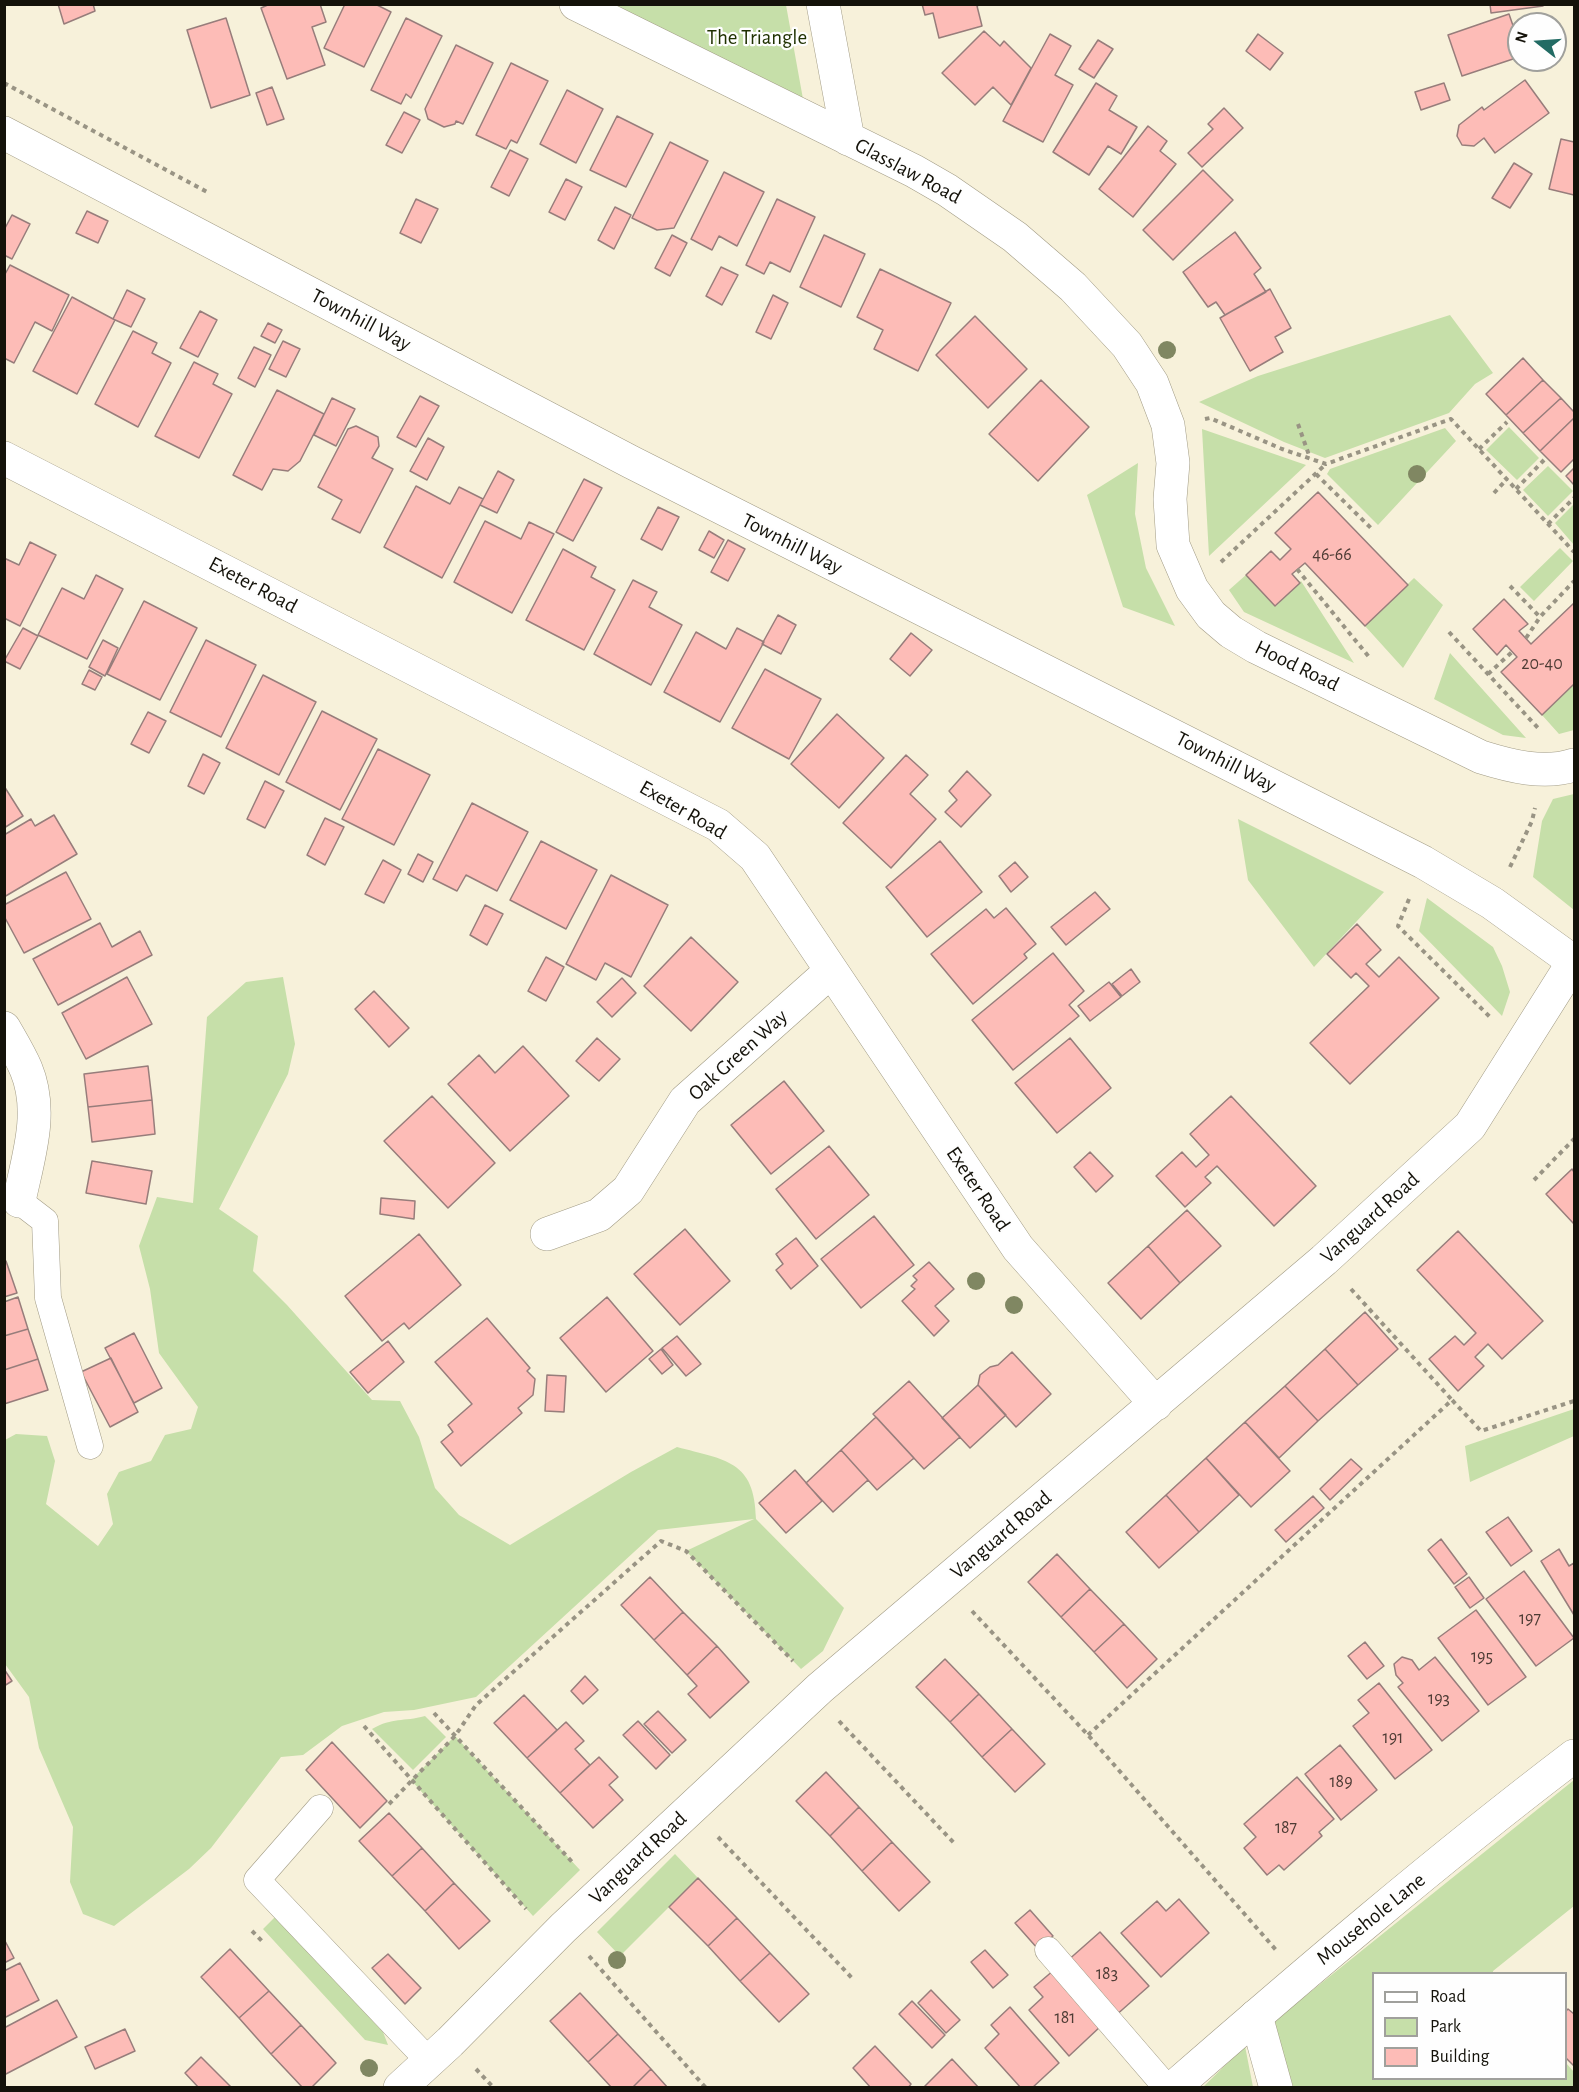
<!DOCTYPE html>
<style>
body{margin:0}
#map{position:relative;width:1579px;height:2092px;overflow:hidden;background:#f7f1da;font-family:"Alegreya Sans",sans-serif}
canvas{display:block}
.frame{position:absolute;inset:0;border:6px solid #14120a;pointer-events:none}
.legend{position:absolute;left:1372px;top:1972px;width:195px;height:108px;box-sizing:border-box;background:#fefefe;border:2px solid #a0a09c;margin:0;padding:8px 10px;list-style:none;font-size:18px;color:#14120a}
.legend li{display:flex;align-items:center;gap:12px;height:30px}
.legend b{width:30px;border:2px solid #a0a09c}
.north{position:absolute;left:1507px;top:12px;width:60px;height:60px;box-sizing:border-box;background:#fefefe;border:2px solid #a0a09c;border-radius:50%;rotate:287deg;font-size:16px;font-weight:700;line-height:24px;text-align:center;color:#14120a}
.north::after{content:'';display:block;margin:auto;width:21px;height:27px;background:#226b64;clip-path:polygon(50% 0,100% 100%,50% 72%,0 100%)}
</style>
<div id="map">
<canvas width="1579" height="2092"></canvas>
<div class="frame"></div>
<ul class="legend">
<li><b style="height:8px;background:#fff"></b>Road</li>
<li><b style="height:16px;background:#c6dfa9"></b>Park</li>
<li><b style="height:16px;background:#fdbcb7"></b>Building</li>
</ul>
<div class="north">N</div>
</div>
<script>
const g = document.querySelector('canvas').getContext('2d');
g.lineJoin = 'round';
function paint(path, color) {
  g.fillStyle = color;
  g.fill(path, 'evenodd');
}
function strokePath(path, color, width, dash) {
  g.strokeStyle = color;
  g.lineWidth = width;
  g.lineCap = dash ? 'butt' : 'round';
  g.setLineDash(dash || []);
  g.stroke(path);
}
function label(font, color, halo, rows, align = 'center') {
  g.font = font + ' "Alegreya Sans",sans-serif';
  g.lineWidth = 4.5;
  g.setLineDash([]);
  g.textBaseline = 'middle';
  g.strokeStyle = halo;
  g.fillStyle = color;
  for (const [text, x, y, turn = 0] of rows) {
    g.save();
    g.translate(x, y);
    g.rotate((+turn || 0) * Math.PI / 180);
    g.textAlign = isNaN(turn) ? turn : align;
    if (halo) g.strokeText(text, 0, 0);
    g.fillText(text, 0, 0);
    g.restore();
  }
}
const green = new Path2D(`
 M613,5H786L803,99Z
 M1450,315L1493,373L1475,384L1449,413L1325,458L1284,442L1199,402L1258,376Z
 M1509,427L1539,458L1517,480L1486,450Z
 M1445,428L1456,441L1378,525L1327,474L1330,469Z
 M1202,429L1306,465L1209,556Z
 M1138,463L1135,514L1146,568L1175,626L1123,607L1087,495Z
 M1548,466L1573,491L1548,516L1523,490Z
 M1574,504V545L1555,523Z
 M1560,548L1573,561L1534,601L1520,587Z
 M1247,574L1276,606L1301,581L1354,663L1244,612L1229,590Z
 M1414,578L1443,605L1403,668L1365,626Z
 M1450,653L1526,738L1503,735L1434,699Z
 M1574,684V730L1559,734L1542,715Z
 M1574,794V910L1533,877L1542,821L1553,799Z
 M1238,819L1384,892L1314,967L1248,880Z
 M1427,898L1493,947L1502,966L1510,992L1502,1016L1419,931Z
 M283,977L295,1044L288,1074L219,1209L258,1236L253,1271L287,1305L372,1400L400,1401L419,1437L435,1488L459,1515L510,1545L631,1472L677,1447C725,1460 755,1460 756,1519L844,1608L823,1651L801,1669L686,1551L754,1519L658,1530L476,1697L414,1710L384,1712L342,1726L303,1755L281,1757L211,1848L189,1869L114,1926L83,1914L70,1882L73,1827L39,1748L29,1697L5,1664V1440L16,1434L47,1436L55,1461L46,1504L98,1546L113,1524L107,1494L119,1472L151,1461L165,1435L191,1429L198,1407L159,1353L150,1289L139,1246L157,1197L193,1203L207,1017L246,982Z
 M1574,1409V1436L1470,1482L1465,1446Z
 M425,1716L446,1737L413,1770L372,1729C393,1717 403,1722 425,1716Z
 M455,1736L580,1870L533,1916L411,1780Z
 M1574,1780V1906L1493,1971V1973L1374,1974V2078H1566V2063L1574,2072V2087H1293L1273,2022Z
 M675,1854L698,1878L620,1956L597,1932Z
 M275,1917L383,2032L388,2045L365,2040L263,1929Z
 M1245,2046L1253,2087H1203Z`);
const building = new Path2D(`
 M58,4H93L95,11L64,24Z
 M270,4H320L326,22L312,27L325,65L287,79L261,8Z
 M345,4H375L391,12L364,67L324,48Z
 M922,4H981L977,6L982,26L939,38L933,13L925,15Z
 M1490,4H1543V6L1491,13Z
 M1509,14L1519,43V57L1462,76L1448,35Z
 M226,18L250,95L211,108L187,30Z
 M406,18L442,36L411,98L406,94L401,104L371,90Z
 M984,31L1000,46L1004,41L1031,68L1011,105L993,87L975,105L942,73Z
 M1050,34L1071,46L1055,75L1073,85L1043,142L1003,121Z
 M1258,34L1283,53L1270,70L1246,51Z
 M1098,40L1113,49L1094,78L1079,69Z
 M456,45L493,63L463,124L456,121L455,124L444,127L428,119L425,109Z
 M511,63L548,81L517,143L511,140L506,149L476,135Z
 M1525,80L1549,113L1495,153L1484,138L1474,146L1462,145L1457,136L1459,125L1482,107L1484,110Z
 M1096,83L1117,96L1109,110L1137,127L1121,154L1108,146L1089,175L1053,152Z
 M1444,83L1450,100L1421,110L1415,92Z
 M272,87L284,119L267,125L256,93Z
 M567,90L603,109L576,163L540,144Z
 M1224,108L1243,128L1202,167L1188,153L1213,129L1208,124Z
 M404,112L420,120L402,153L386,145Z
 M617,116L653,134L626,187L590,170Z
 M1148,126L1167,141L1160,151L1176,164L1133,217L1099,189Z
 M1561,139L1574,142V195L1549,189Z
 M670,142L708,161L674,228L657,230L632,218Z
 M510,150L528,159L509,196L491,187Z
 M1514,163L1532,174L1510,208L1492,198Z
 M1203,170L1233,200L1173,260L1143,230Z
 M724,172L764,192L737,246L719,236L712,250L691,239Z
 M566,179L582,187L565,220L549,212Z
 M416,199L438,209L421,243L400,233Z
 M777,199L815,217L790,272L770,262L764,274L746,265Z
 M615,207L631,215L614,249L598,240Z
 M87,211L108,221L98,243L76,233Z
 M12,215L30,224L12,259L4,255V230Z
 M1235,232L1261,268L1254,274L1266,292L1225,315L1216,302L1208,307L1183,272Z
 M672,235L687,243L670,276L655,268Z
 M824,235L865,254L841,307L800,287Z
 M10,265L69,295L52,331L35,322L14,363L4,358V276Z
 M721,267L738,275L722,305L706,296Z
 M880,269L951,303L918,371L874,349L883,330L857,317Z
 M1270,289L1291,328L1275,337L1283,352L1250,371L1220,318Z
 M127,290L145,299L131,327L113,319Z
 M773,295L788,303L771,339L756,332Z
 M72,297L115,320L77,394L33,371Z
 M200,311L217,320L198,357L180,348Z
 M975,316L1027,369L988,408L936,355Z
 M268,323L282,330L275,343L261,336Z
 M133,331L157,343L152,353L171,363L138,427L95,404Z
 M283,341L300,349L286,377L269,369Z
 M254,347L271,355L255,387L238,378Z
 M1523,358L1543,380L1506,415L1486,394Z
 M194,362L218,374L213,384L232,394L199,458L155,436Z
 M1041,380L1089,427L1038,481L989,434Z
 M1543,380L1561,398L1523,433L1506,415Z
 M277,390L324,414L300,461L288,471L273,469L262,490L233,475Z
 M420,396L439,406L416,447L397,437Z
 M332,398L355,409L336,446L314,435Z
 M1561,398L1574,412V418L1540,451L1523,433Z
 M1574,418V459L1561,472L1540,451Z
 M356,426L378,437L379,446L372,458L393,469L360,533L332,519L342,500L318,487L348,429Z
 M428,438L444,447L427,480L410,471Z
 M1574,468V485L1566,476Z
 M498,471L514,480L497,513L480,505Z
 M584,479L602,488L573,541L556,532Z
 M416,486L450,504L459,487L483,499L442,578L384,547Z
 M1318,492L1408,585L1365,626L1305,563L1292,574L1300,583L1275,606L1246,575L1271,551L1280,560L1291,549L1275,533Z
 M658,507L679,517L662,550L641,539Z
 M485,521L521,539L529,522L554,534L512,613L454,582Z
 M709,531L724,540L714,558L699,550Z
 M728,540L745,549L728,581L711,572Z
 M30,542L56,555L20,626L4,618V558L19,565Z
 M563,549L596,567L591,577L615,590L584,650L526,620Z
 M96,575L123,589L87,659L38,635L62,588L84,599Z
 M633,580L657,592L649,607L682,625L651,685L594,654Z
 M1504,599L1528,624L1519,631L1531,644L1574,603V684L1542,715L1501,672L1517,657L1506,645L1497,655L1473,629Z
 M144,601L197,628L160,700L107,674Z
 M778,615L796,625L781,654L762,644Z
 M23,628L38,636L20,669L4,661Z
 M737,628L764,642L720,722L664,692L696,632L726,649Z
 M911,633L932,650L910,676L890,659Z
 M103,640L118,648L105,676L89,667Z
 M206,640L256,665L221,737L170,712Z
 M765,669L821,699L789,759L732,728Z
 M89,670L102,677L95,690L82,684Z
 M263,675L316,702L279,775L226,748Z
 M322,711L377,739L340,810L286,782Z
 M148,712L166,721L149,753L131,744Z
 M837,714L884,758L839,808L791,764Z
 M378,749L430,775L394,845L342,819Z
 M203,754L220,763L204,794L188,786Z
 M906,755L928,775L910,794L936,819L891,868L843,823Z
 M967,771L991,795L961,827L945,812L957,800L949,791Z
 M265,781L284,791L265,828L247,819Z
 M4,786L23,816L4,828Z
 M472,803L528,832L497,891L466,875L457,891L433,879Z
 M54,815L77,854L4,897V835L31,819L35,826Z
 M325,818L344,827L325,865L307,855Z
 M541,841L597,870L566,929L510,900Z
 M940,841L982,892L927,937L886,887Z
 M418,854L433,862L423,882L408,874Z
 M383,860L401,870L384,903L365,894Z
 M1015,862L1028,877L1011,892L999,876Z
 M66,872L91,919L24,953L4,916V905Z
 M611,875L668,905L631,977L605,963L596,980L566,964Z
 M1095,892L1110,909L1066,945L1051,927Z
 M485,905L503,914L487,945L470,935Z
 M1006,908L1036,944L1024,954L1027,958L973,1004L931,954L986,909L994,918Z
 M100,923L112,947L140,931L152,955L58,1005L33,959Z
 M1357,924L1381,950L1366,964L1379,977L1399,957L1439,998L1350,1084L1310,1043L1369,986L1356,973L1351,978L1327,954Z
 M691,937L738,982L691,1031L644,986Z
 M1053,953L1084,991L1069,1005L1079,1016L1013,1070L972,1020Z
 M546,957L564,967L546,1001L528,991Z
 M1131,969L1140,982L1122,996L1112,984Z
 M127,977L152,1024L86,1059L62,1013Z
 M622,978L636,993L612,1017L597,1002Z
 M1109,982L1121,997L1090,1021L1078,1006Z
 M374,991L409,1028L389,1047L355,1009Z
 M597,1038L620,1059L599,1081L576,1061Z
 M1070,1038L1111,1088L1057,1133L1015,1083Z
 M523,1046L569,1096L510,1151L448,1084L479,1055L495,1073Z
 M148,1066L152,1100L88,1107L84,1074Z
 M784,1081L824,1131L771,1174L731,1125Z
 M432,1096L495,1163L448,1208L384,1141Z
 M1231,1096L1316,1186L1274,1226L1217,1166L1205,1177L1211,1183L1185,1207L1156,1176L1182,1152L1196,1167L1209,1155L1190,1134Z
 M152,1100L155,1134L92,1142L88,1107Z
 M829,1146L869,1195L816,1239L776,1189Z
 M1090,1152L1113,1176L1096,1192L1074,1167Z
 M92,1161L152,1171L146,1204L86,1193Z
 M1572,1169L1574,1172V1224L1546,1194Z
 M381,1198L415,1201L414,1219L380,1214Z
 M1187,1210L1221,1246L1180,1283L1148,1246Z
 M874,1216L914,1265L861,1308L821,1259Z
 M685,1229L730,1281L680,1325L634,1274Z
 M1458,1231L1543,1321L1502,1359L1488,1344L1475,1357L1484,1366L1458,1391L1429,1359L1455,1336L1464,1345L1476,1333L1417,1270Z
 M419,1234L461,1285L409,1329L404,1323L382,1341L345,1296Z
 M796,1238L818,1266L791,1289L776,1270L783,1264L776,1254Z
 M1148,1246L1180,1283L1141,1319L1108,1283Z
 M4,1261H6L17,1293L4,1297Z
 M929,1262L954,1289L935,1306L949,1321L934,1336L902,1301L915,1289L911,1286L917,1280L913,1276Z
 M18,1297L28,1329L4,1336V1302Z
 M607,1297L653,1351L606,1392L560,1338Z
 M1365,1312L1398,1349L1358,1385L1325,1349Z
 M487,1318L530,1368L527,1371L535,1379L533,1395L518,1408L522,1413L461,1466L441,1442L453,1432L448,1425L472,1404L435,1362Z
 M28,1329L38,1359L4,1370V1336Z
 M134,1333L162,1388L134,1403L105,1348Z
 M677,1336L701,1364L686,1376L662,1348Z
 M388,1341L404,1362L368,1393L350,1372Z
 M661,1349L673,1365L662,1374L649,1359Z
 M1325,1349L1358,1385L1318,1421L1285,1386Z
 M1012,1352L1051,1394L1016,1427L978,1385L980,1375L990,1367L998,1365Z
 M111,1358L138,1412L110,1427L81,1372Z
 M38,1359L48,1390L4,1404V1370Z
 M547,1375L566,1376L564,1412L545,1411Z
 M909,1381L960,1437L924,1469L873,1414Z
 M978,1385L1006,1415L970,1448L942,1418Z
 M1285,1386L1318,1421L1279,1458L1245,1422Z
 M876,1417L914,1458L877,1490L841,1450Z
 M1245,1422L1290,1471L1251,1507L1206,1458Z
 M841,1450L868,1480L833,1512L806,1483Z
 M1206,1458L1239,1495L1199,1532L1166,1495Z
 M1351,1459L1362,1469L1330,1500L1320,1489Z
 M795,1470L822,1501L786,1533L759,1503Z
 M1166,1495L1199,1532L1159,1568L1126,1532Z
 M1313,1496L1324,1508L1286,1542L1275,1530Z
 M1508,1517L1532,1551L1511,1566L1486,1532Z
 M1441,1539L1467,1574L1454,1584L1428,1550Z
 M1559,1549L1569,1566L1574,1563V1615L1541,1561Z
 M1057,1554L1090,1589L1061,1617L1028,1582Z
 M1524,1571L1574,1638L1536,1666L1486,1599Z
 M650,1577L683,1612L654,1640L621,1605Z
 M1469,1577L1484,1598L1470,1608L1455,1587Z
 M1090,1589L1124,1624L1094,1652L1061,1617Z
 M1476,1610L1526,1677L1488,1705L1438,1638Z
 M683,1612L717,1646L687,1675L654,1640Z
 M1124,1624L1157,1659L1127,1688L1094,1652Z
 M1365,1642L1384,1666L1367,1679L1348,1656Z
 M717,1646L749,1682L710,1718L688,1694L697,1686L687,1675Z
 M1402,1657L1412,1660L1419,1670L1435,1657L1479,1711L1442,1741L1398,1687L1403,1683L1396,1675L1394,1664Z
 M945,1659L979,1694L950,1722L916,1687Z
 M4,1669L12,1681L4,1686Z
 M585,1676L598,1690L583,1704L571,1691Z
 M1379,1683L1432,1750L1395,1779L1353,1726L1369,1713L1358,1700Z
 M979,1694L1012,1729L982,1757L950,1722Z
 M524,1695L557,1730L527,1758L494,1723Z
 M658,1711L686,1740L672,1753L644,1724Z
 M638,1721L670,1755L656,1769L623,1735Z
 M566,1722L584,1741L575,1749L590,1765L560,1793L527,1758Z
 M1012,1729L1045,1764L1015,1792L982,1757Z
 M332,1742L387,1801L360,1828L306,1770Z
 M1340,1745L1377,1790L1341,1820L1305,1774Z
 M599,1757L618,1777L609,1785L623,1800L593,1828L560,1793Z
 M826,1772L859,1807L830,1836L796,1801Z
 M1297,1777L1334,1819L1319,1832L1322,1836L1284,1870L1279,1865L1267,1875L1244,1848L1256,1837L1244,1824Z
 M859,1807L892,1842L862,1871L830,1836Z
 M389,1813L422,1848L392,1876L359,1841Z
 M892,1842L930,1882L899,1911L862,1871Z
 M422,1848L454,1883L425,1911L392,1876Z
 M698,1878L737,1918L708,1946L669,1907Z
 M454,1883L490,1921L459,1949L425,1911Z
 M1179,1899L1209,1933L1161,1977L1121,1933L1157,1901L1166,1911Z
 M1030,1910L1053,1936L1038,1949L1015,1923Z
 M737,1918L770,1953L740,1981L708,1946Z
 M1100,1932L1149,1986L1114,2017L1066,1962Z
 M4,1939L14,1958L4,1963Z
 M230,1949L269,1991L239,2018L201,1977Z
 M985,1950L1008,1975L993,1988L971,1962Z
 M770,1953L809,1994L779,2022L740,1981Z
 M388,1954L421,1988L405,2004L372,1968Z
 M20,1963L39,2000L4,2018V1971Z
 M1054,1970L1102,2025L1069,2056L1029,2010L1043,1997L1034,1987Z
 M931,1990L960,2020L946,2033L918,2003Z
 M269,1991L301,2025L271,2054L239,2018Z
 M580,1993L618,2034L588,2062L550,2021Z
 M57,2000L77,2037L4,2075V2028Z
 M912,2001L945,2035L932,2048L899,2014Z
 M1010,2007L1059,2063L1032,2088H1021L985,2048L999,2034L991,2025Z
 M1568,2009L1574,2014V2066L1566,2058V2011Z
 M301,2025L336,2063L311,2088H303L271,2054Z
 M125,2029L135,2051L95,2069L85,2047Z
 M618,2034L651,2069L632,2088H612L588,2062Z
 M875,2046L911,2084L908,2088H871L853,2068Z
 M201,2057L232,2088H199L185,2073Z
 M952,2059L979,2088H923Z
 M651,2069L668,2088H632Z`);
const path = new Path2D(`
 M4,83L209,193
 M1205,419L1210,418L1282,449L1326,464L1451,419L1574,552
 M1298,424L1310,458
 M1479,449L1507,422
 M1316,474L1373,530
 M1516,489L1544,460
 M1494,493L1507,479
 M1548,524L1574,498
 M1221,562L1326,464
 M1297,569L1369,657
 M1510,586L1540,617
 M1449,632L1538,728
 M1526,638L1540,617L1574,581
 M1488,674L1512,652
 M1510,867L1532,821L1535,808
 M1409,899L1398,926L1492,1019
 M1534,1180L1574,1139
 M1351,1289L1452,1400
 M972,1611L1088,1735L1276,1950
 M434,1713L574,1864
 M839,1721L954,1843
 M364,1726L526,1909
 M1088,1735L1452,1400L1481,1431L1574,1401
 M389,1804L455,1736L476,1705L661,1541L686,1551L793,1661
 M718,1837L852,1978
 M252,1931L262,1941
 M589,1956L706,2088
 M476,2069L494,2088`);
const service = new Path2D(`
 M19,1201L45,1221L48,1298L90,1446
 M320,1808L257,1880L428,2060
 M1048,1950L1167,2088`);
const minor = new Path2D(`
 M576,4L914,171L947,190L1015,237L1073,287L1127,345L1152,383L1168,425L1173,463L1170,499L1173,545L1192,589L1211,615L1231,632L1256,647L1481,757C1510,766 1544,775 1574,765
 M823,4L848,139
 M4,458L718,825L755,857L1018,1248L1156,1404
 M4,1028C12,1042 20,1055 26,1069C44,1112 28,1158 19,1201
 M547,1234L599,1215L628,1190L685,1101L831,971
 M1256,2016L1276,2088
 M400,2088L450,2042L563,1928L820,1688L1324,1260L1470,1126L1574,961`);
const tertiary = new Path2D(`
 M4,133L631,462L1423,862L1492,903L1574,962
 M1173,2088C1304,1974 1436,1861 1574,1756`);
const trees = [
 [1167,350],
 [1417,474],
 [976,1281],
 [1014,1305],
 [617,1960],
 [369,2068]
];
const numberNames = [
 ["46-66",1332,555],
 ["20-40",1542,664],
 ["197",1530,1619],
 ["195",1482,1657],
 ["193",1439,1699],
 ["191",1393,1738],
 ["189",1341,1782],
 ["187",1286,1828],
 ["183",1107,1974],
 ["181",1065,2018]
];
const parkNames = [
 ["The Triangle",757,38]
];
const streetNames = [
 ["Glasslaw Road",908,171,28],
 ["Townhill Way",361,320,28],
 ["Townhill Way",792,544,27],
 ["Exeter Road",253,585,28],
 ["Hood Road",1297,666,26],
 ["Townhill Way",1226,762,27],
 ["Exeter Road",683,810,30],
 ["Oak Green Way",738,1055,-42],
 ["Exeter Road",978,1189,56],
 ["Vanguard Road",1370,1218,-42],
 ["Vanguard Road",1001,1535,-40],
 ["Vanguard Road",638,1858,-43],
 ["Mousehole Lane",1371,1919,-39]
];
paint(green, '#c6dfa9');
paint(building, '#fdbcb7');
strokePath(building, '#977d7b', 1.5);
strokePath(service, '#a19b85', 27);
strokePath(minor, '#a19b85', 34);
strokePath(tertiary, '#a19b85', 34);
strokePath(path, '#999484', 4, [4.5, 4.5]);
strokePath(service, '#fff', 26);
strokePath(minor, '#fff', 33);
strokePath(tertiary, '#fff', 33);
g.fillStyle = '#808762';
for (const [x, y] of trees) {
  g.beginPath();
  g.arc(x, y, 9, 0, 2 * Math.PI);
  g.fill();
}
label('18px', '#4e3c35', null, numberNames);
label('21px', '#1f3100', '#fefefe', parkNames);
label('21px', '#14120a', '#fefefe', streetNames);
</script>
